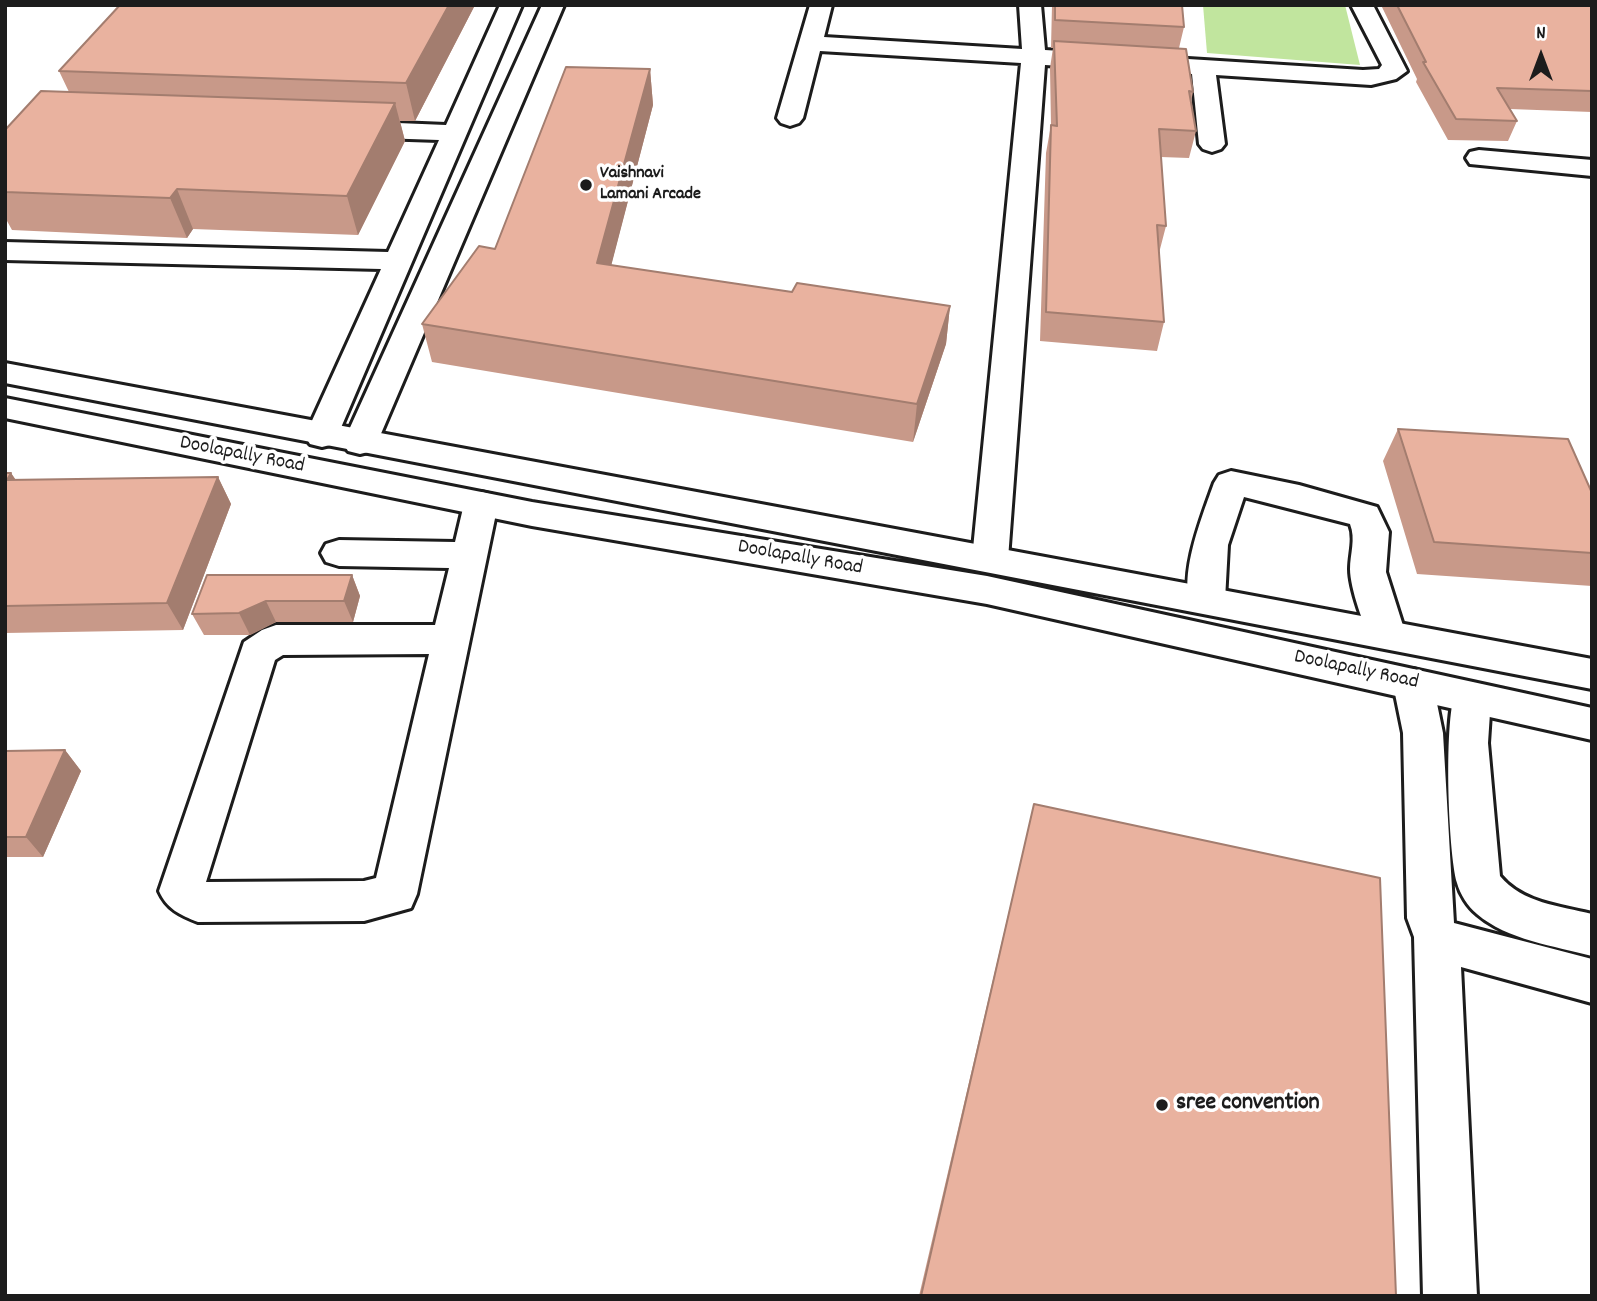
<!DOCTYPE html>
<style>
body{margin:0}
#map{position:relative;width:1597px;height:1301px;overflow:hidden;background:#fff;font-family:Dekko,sans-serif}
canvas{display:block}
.frame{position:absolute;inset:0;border:7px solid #1c1c1c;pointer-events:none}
.north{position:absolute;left:1506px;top:21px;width:70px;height:70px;-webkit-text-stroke:5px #fff;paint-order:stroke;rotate:0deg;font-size:19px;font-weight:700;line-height:28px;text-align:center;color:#1c1c1c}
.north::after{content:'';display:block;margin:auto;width:24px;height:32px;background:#1c1c1c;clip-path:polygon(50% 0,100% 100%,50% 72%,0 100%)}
</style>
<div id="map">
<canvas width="1597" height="1301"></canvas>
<div class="frame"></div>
<div class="north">N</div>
</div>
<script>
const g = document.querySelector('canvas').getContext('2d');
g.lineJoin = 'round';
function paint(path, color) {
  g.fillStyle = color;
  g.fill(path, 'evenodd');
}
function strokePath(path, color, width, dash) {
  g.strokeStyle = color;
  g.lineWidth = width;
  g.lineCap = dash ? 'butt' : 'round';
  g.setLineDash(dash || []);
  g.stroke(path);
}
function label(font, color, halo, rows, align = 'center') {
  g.font = font + ' Dekko,sans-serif';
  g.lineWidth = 7;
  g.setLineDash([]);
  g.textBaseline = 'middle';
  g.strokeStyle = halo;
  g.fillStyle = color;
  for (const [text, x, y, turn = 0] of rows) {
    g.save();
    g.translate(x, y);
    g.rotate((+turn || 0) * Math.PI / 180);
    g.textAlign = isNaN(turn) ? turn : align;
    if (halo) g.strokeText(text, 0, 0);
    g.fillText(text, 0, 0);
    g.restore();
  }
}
const green = new Path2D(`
 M1203,5H1345L1360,65L1207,53Z`);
const minor = new Path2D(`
 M500,5H522L334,444L322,447L310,444L305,436L381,269L5,260V242L388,252L439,140L349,137L340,134L336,129L340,124L349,121L446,125Z
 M542,5H564L377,443L372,451L360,454L348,451L343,443Z
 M810,5H832L824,37L1022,49L1019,5H1041L1045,50L1363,70L1379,69L1382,65L1351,5H1373L1407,71L1396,79L1371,85L1216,75L1225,144L1221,149L1212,152L1203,149L1199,144L1192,74L1045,65L1008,559L1003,568L990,572L977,568L972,559L1021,63L820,51L803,118L799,123L790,126L781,123L777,118Z
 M1479,150L1592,160V176L1470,164L1466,158L1470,152Z
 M1231,471L1299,485L1377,507L1389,532L1386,572L1406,635L1400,645L1387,649L1374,645C1364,628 1350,588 1350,569C1350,554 1356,539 1350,524L1248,498L1244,497L1228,545L1225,600L1219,610L1206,614L1193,610C1176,580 1203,514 1214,483L1219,475Z
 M481,492L493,495L498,504L417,894L411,908L364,921L198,922C180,915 167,909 159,891L244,642L262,630L276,625H435L449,568L339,566L326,562L321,553L326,544L339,540L455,542L464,504L469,495ZM429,654L376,878L364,881L206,882L275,660L283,655Z
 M1413,669L1427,673L1433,684L1443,733L1454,923L1592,959V1003L1461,967L1477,1296H1423L1414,937L1407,918L1403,733L1393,684L1399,673Z
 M1471,682L1485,687L1491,698L1488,743L1500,876C1522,903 1560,906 1592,914V956C1555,946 1507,940 1477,914C1468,907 1460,894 1457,883C1448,852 1443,714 1457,687Z`);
const major = new Path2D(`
 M5,363L1592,659V689L5,383Z
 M5,398L532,502L987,576L1592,708V740L987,604L532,526L5,418Z`);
const wall = new Path2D(`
 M475,5L415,121H400L405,141L358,235L193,229L187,238L12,230L7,221H5V130L69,92L59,71Z
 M1052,5H1182L1184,27L1179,48L1193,92L1191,102L1196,131L1189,158L1161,157L1166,226L1159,253L1164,322L1157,351L1040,341L1046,153L1051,125L1050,68L1053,48H1051Z
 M1381,5H1592V112L1510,109L1517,121L1508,141L1448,140L1416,82L1417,79Z
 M650,69L653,105L611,265L792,292L950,306L946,344L913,442L432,362L422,324L495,249Z
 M1398,429L1592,493V586L1417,574L1383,461Z
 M5,473H11L16,480L218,477L231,504L183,630L5,633Z
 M352,575L360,596L353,622H276L250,635H204L192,614Z
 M65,750L81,771L43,857H5V753Z
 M1034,804L1396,1296H919Z`);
const shadedWall = new Path2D(`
 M449,5H475L415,121L406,83Z
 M650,69L653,105L602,301L597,263Z
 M395,103L405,141L358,235L347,196Z
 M177,189L193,229L187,238L170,198Z
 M950,306L946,344L913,442L917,404Z
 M11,473L29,501L7,480Z
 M218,477L231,504L183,630L167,603Z
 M352,575L360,596L353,622L344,601Z
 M266,601L276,622L250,635L239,613Z
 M65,750L81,771L43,857L26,837Z`);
const building = new Path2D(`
 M120,5H449L406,83L59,71Z
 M1055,5H1182L1184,27L1055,20Z
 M1397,5H1592V91L1497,88L1517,121L1456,119L1423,62H1426Z
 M1054,41L1186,49L1193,92L1189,91L1196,131L1159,129L1166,226L1157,225L1164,322L1046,312L1051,125L1057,126Z
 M566,67L650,69L597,263L792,292L797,283L950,306L917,404L422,324L479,246L495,249Z
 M41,91L395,103L347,196L177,189L170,198L5,192V130Z
 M1398,429L1568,439L1592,493V553L1434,542Z
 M5,473H11L7,480L218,477L167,603L5,606Z
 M207,575H352L344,601H266L239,613L192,614Z
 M65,750L26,837H5V753L6,751Z
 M1034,804L1380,878L1396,1296H921Z`);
const markers = [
 [586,185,7,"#1c1c1c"],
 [1162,1105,7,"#1c1c1c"]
];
const farPoinames = [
 ["Vaishnavi",600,175],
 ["Lamani Arcade",600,196]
];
const streetNames = [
 ["Doolapally Road",242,456,11],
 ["Doolapally Road",800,559,10],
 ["Doolapally Road",1356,671,12]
];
const nearPoinames = [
 ["sree convention",1176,1105]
];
paint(green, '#c1e59e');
strokePath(minor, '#1c1c1c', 6);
strokePath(major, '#1c1c1c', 6);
paint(minor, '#fff');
paint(major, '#fff');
paint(wall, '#c89989');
paint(shadedWall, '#a37d6f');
paint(building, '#e9b29f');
strokePath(building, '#a37d6f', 2);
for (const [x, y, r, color] of markers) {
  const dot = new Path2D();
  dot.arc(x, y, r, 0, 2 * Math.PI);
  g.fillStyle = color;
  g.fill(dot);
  strokePath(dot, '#fff', 2.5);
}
label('bold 18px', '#1c1c1c', '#fff', farPoinames, 'left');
label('21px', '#1c1c1c', '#fff', streetNames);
label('bold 24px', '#1c1c1c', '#fff', nearPoinames, 'left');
</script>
